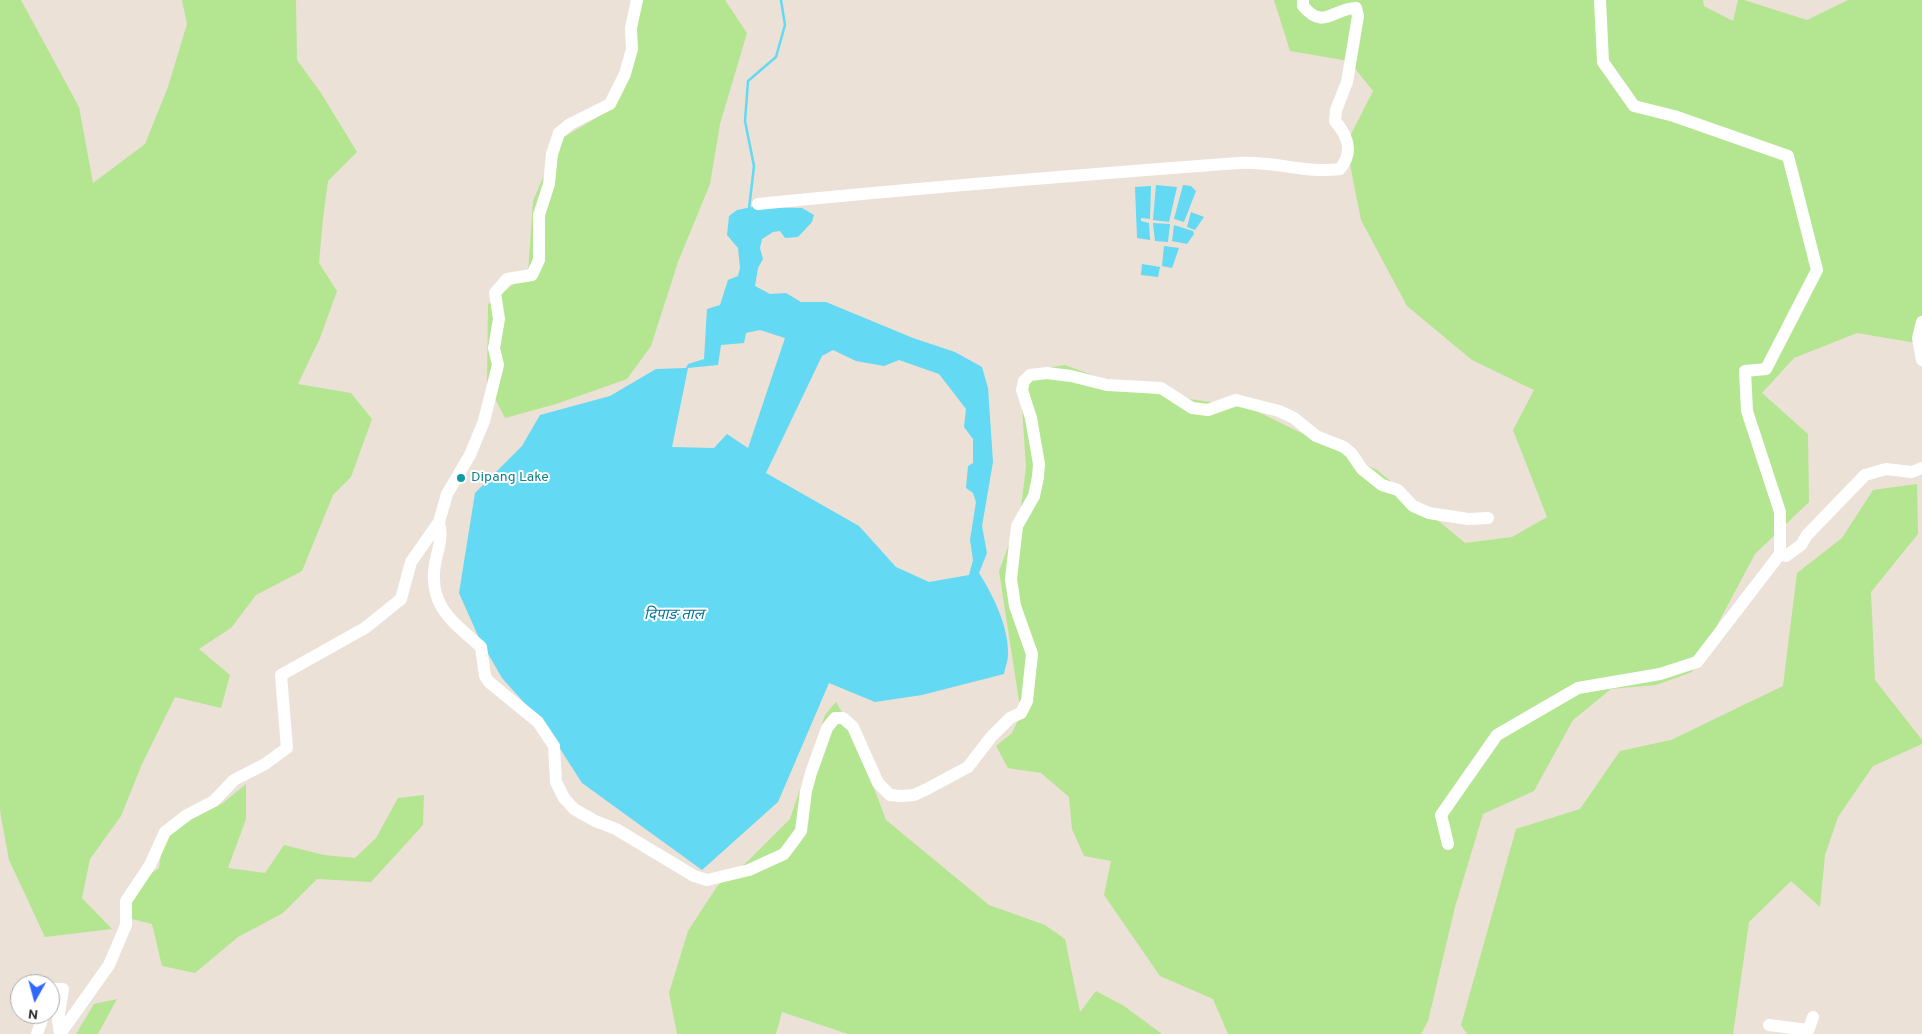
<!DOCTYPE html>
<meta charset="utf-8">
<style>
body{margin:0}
#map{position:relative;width:1922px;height:1034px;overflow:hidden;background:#ebe1d7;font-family:Overpass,sans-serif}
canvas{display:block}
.north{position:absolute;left:10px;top:974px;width:50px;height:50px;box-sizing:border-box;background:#fff;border:1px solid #a9a9a9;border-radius:50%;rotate:187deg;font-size:14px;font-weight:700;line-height:20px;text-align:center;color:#272727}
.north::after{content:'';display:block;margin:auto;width:18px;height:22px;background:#3067ff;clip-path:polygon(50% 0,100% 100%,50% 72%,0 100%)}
</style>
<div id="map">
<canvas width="1922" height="1034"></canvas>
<div class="north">N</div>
</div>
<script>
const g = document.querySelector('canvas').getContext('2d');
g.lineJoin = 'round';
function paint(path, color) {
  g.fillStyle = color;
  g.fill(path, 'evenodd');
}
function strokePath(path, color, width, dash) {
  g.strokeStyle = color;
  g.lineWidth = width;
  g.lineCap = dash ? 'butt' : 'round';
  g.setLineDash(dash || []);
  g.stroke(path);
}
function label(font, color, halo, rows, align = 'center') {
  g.font = font + ' Overpass,"Noto Sans Devanagari",sans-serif';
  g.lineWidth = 4;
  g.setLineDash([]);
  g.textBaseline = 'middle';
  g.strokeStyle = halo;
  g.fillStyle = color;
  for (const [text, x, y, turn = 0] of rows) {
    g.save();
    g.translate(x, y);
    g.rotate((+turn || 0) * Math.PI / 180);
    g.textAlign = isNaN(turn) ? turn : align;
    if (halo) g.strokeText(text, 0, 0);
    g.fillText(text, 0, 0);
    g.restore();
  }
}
const green = new Path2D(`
 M0,0H21L79,107L93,183L145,144L168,87L187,24L182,0H296L297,60L321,93L357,152L328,181L323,218L319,263L337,291L320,338L298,384L351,393L372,419L351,477L333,495L302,571L256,595L231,628L199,649L230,675L221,708L175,697L142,764L121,816L90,859L82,898L112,929L45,937L9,860L0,811Z
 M640,0H725L747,33L720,124L710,184L678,262L651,346L627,379L556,404L505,418L487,383L488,304L528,273L533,201L559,140L613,108Z
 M1274,0H1703L1704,6L1733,21L1738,0H1744L1807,20L1848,0H1922V344L1857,333L1794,358L1762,393L1808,434L1809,502L1755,554L1692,672L1656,685L1611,689L1573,720L1534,791L1483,814L1455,907L1428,1021L1421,1034H1228L1213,999L1160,976L1104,895L1111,861L1084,856L1072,829L1069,797L1041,773L1008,768L996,746L1012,733L1021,714L999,571L1020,515L1026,467L1022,408L1029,371L1065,365L1136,391L1250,408L1377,470L1465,543L1512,537L1547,517L1513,430L1534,390L1472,360L1407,306L1361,220L1346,144L1373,91L1349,61L1290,51Z
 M1917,484L1918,534L1871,592L1875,680L1922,740V744L1873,766L1838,817L1825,855L1820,907L1791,881L1749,922L1733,1034H1467L1461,1025L1516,829L1580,809L1620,751L1671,740L1783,686L1797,573L1842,538L1873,490Z
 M836,702L852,730L886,820L989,905L1045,925L1065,939L1080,1012L1096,991L1124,1006L1162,1034H848L782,1012L776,1034H677L669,993L688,931L718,885L748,861L790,819L825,715Z
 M246,784V819L228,868L265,873L284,845L324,855L355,858L376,838L398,798L424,795L423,825L371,882L317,879L283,913L238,937L195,973L162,966L152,924L128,918L132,886L159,868L163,840L197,815L223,803Z
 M117,999L98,1034H76L94,1004Z`);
const water = new Path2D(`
 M1156,185L1177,187L1169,222L1153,220Z
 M1183,185L1191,186L1196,191L1184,222L1174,219Z
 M1151,186L1150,219L1141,218V221L1149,223L1150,240L1137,238L1135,187Z
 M752,207L802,208L814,215L812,222L798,237L785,238L780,231L773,232L762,239L760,248L763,259L758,268L755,286L770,294L786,293L801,302H826L913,338L955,352L982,367L988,388L993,462L982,526L987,553L979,573C993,595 1009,627 1008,655C1008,661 1005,668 1004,674L922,695L875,702L829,683L778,802L702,870L582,783L546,727L502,678L479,638L459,593L475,493L522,446L540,415L610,396L656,369L686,368L688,364L704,359L707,309L720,305L728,280L738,276L740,268L738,248L727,235L729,216L737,210ZM760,330L785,338L748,448L727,434L714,448L672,447L688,368L718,365L721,345L744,343L746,333ZM833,350L856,361L884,366L899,360L939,374L966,409L964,427L973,439V463L968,466L966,488L973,493L976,502L970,540L973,560L969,575L929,582L896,567L859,526L766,473L822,356Z
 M1191,212L1204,217L1195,230L1187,227Z
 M1153,223L1170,224L1168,242L1155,241Z
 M1174,225L1193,231L1194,234L1187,244L1172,241Z
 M1164,246L1179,248L1172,268L1162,266Z
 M1142,264L1160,267L1158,277L1141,275Z`);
const stream = new Path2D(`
 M749,209L754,166L745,121L748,81L776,57L785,25L781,0`);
const minor = new Path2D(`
 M758,204C918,188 1078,175 1238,163C1272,160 1306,174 1340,169C1354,152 1348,136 1335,121L1336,110L1347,82L1358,16L1356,8C1333,8 1324,31 1303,6V0
 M1922,322L1918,338L1922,360
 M439,522C443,538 438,549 435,564C428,606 453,622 481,647L485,676L489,682L538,722L554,746L556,782L564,798L574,809L595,821L616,829L694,876L707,880L749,870L784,854L801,831L806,791L811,773L827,728L835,718H843L853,727L878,783L890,795L901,796L914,795L927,789L968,767L991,737L1010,718L1021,713L1027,701L1032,654L1015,606L1011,579L1017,526L1034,496L1038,477L1039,464L1031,418L1022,390L1024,381L1030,375L1047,373L1071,376L1107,385L1161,388L1192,408L1208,410L1236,400L1279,411L1294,418L1316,436L1344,447L1351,453L1362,469L1382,485L1398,490L1413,506L1429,513L1468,519L1488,518
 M1780,554L1786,556L1801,545L1807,535L1865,475L1886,469L1912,472L1922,468
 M1448,844L1441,815L1497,735L1578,688L1660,674L1697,662L1780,554V512L1747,411L1745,371L1766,369L1817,270L1788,156L1674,116L1634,106L1603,62L1600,0
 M50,1000L55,989H63L58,1020L60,1034
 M1769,1025L1808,1030
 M37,1034L44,1014
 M60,1034L109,965L126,925V901L150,865L165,832L187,815L214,801L234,780L265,764L287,748L281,675L365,628L401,599L411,562L439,522L447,494L470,455L484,421L498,365L494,348L499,319L495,293L507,279L532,275L539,260V215L549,184L552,154L559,133L570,124L610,104L625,74L632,49L631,28L637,0
 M1807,1034L1813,1017`);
const markers = [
 [461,478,5,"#0f9aa8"]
];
const cultureNames = [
 ["Dipang Lake",471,478]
];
const waterNames = [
 ["दिपाङ ताल",674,616]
];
paint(green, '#b4e590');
paint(water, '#63d9f3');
strokePath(stream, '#63d9f3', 2.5);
strokePath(minor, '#fff', 12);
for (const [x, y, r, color] of markers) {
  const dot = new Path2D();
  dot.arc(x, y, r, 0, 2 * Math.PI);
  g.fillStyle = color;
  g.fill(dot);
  strokePath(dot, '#fff', 2);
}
label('14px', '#0d838f', '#fff', cultureNames, 'left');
label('italic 15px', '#07749b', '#fff', waterNames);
</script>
